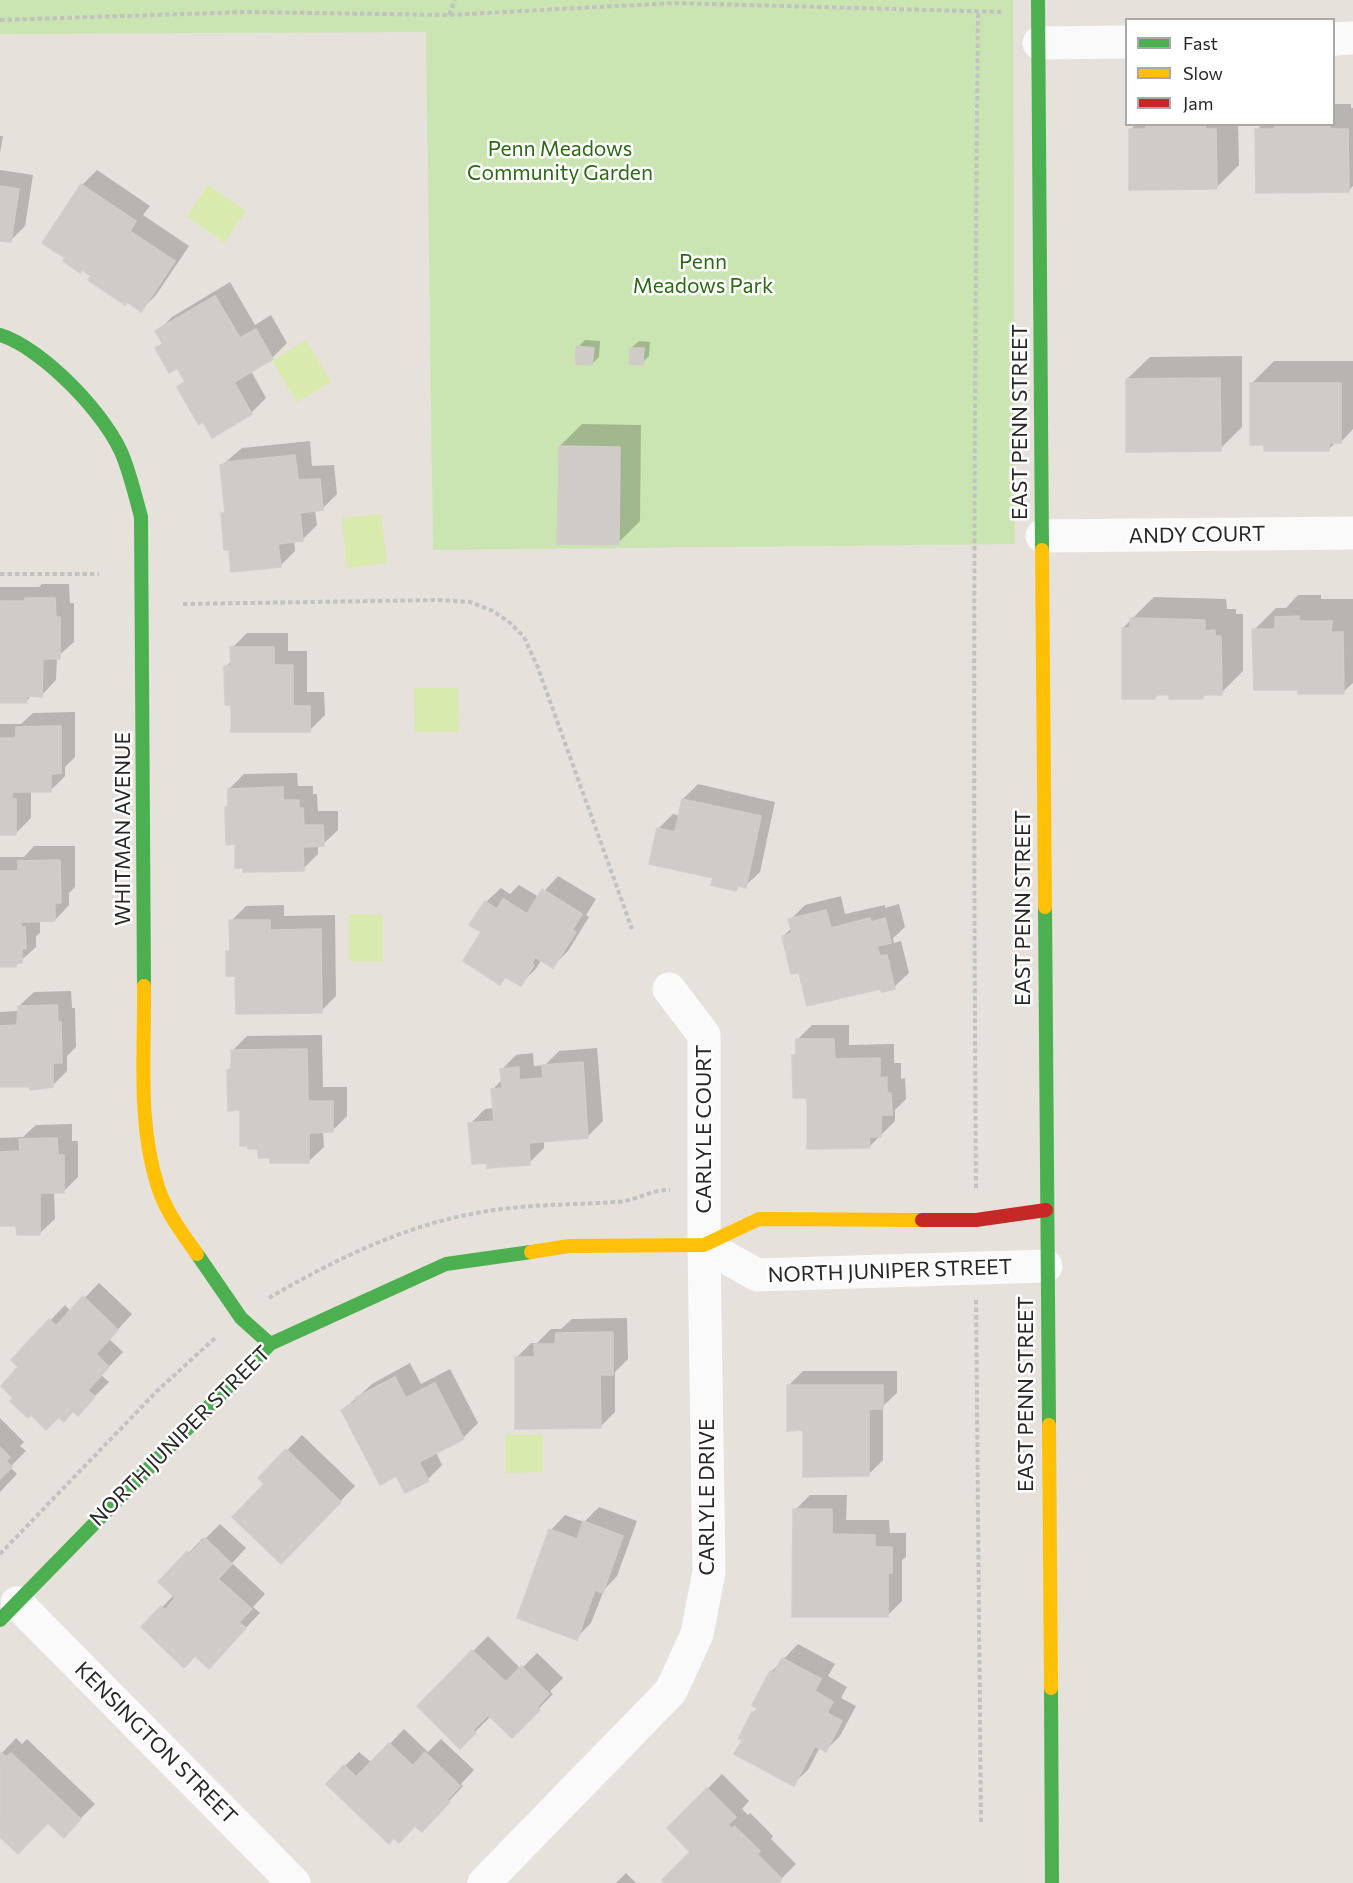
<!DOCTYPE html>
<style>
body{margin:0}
#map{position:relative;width:1353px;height:1883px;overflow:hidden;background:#e7e1dc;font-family:Commissioner,sans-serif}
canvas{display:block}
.legend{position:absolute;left:1125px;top:18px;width:210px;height:108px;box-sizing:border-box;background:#fff;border:2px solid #a9a9a9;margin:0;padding:8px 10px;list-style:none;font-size:18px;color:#272727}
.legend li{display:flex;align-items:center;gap:12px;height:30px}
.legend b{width:30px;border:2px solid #a9a9a9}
</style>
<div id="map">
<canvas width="1353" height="1883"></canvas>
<ul class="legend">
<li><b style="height:8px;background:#4caf50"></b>Fast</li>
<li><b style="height:8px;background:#ffc107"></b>Slow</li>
<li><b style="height:8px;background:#c62828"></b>Jam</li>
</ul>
</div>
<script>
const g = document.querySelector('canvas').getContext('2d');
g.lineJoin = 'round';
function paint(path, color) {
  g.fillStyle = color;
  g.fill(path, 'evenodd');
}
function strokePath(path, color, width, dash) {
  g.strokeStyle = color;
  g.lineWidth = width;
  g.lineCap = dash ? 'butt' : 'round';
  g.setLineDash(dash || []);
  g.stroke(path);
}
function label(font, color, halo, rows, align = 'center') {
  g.font = font + ' Commissioner,sans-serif';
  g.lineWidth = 5;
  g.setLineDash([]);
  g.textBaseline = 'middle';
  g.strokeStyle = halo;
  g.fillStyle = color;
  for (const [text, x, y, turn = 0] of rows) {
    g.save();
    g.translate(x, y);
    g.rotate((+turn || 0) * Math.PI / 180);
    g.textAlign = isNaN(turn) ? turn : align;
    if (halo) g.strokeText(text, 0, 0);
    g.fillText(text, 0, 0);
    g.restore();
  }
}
const green = new Path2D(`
 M0,0H1013L1015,544L433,550L426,32L0,34Z`);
const pitch = new Path2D(`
 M208,185L246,211L224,243L187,216Z
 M306,340L331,382L297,402L272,361Z
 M381,514L387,563L347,568L342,518Z
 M414,688H458L459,732H415Z
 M349,914L383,915V962L349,961Z
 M505,1435H543V1472L506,1473Z`);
const shadow = new Path2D(`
 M1334,104H1351V108H1353V186L1348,191L1257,130L1262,124H1334Z
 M1136,124H1238L1239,165L1216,188L1130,130Z
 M0,136H3L0,153Z
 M0,170L33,175L25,226L10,241L0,239Z
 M97,170L150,206L143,215L189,246L156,295L141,310L93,276L82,185Z
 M230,282L255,325L271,315L287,343L272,358L251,371L266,398L251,413L203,420L179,387L186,381L177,366L157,348L163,342L157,332L172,317Z
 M585,340L600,341L599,357L592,364L578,347Z
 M639,341L650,342L649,356L642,363L631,348Z
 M1242,356V427L1220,449L1127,379L1150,357Z
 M1274,361H1353V429L1341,442H1336L1328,450L1252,383Z
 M582,424L641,425L640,521L618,543L560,446Z
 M310,441L312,466L334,465L337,494L322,509L315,510L317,525L302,540L294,541L295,551L280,566L230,548L223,514L226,511L222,465L242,448Z
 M42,584H69L70,603H74V642L57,657L56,680L42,695H32L26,701L0,702V587H39Z
 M1298,595H1321V599H1353V683L1343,692L1299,688L1254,630L1276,608H1286Z
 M1154,597L1226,599L1227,609H1236V614H1243V671L1221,693H1207L1202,698L1159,693L1155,698L1123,628Z
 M247,633H288V651H307V692H324L325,715L310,730L232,703L226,667L232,660V648Z
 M75,712V757L65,767V776L50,791H31V818L16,833H0V724H21L33,713Z
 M297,773L298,786H313V794H317L318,811H338V830L323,844L318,845V854L303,869L236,843L226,808L229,804V789L244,774Z
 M698,784L775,802L760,872L745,886L739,885L735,889L658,829L673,814L680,816L683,799Z
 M34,846H75V887L69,893V905L55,920H40V933L36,936V947L15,966H0V857H24Z
 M558,876L596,899L586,915L589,917L568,951L553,966L542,959L535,970L520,984L507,976L500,983L483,932L486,902L501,888L510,894L519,885L539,897Z
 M841,896L845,914L885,905V908L899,904L905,927L893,938L894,943L901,941L909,973L894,987H881L800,971L783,936L792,928L790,920L805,905Z
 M284,905V916L335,915L336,996L321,1011L228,952L231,948V921L246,906Z
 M71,991L72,1008H75L76,1047L67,1056V1071L52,1086H0V1012L19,1011V1006L34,992Z
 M812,1025H849V1045L894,1044V1063H901V1079L905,1078L906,1099L895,1110V1121L869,1147L808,1096L794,1056L797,1053V1040Z
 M322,1035L323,1087H347V1116L332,1131H323L324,1147L309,1161L272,1157L259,1148L241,1109L228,1070L232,1067V1051L247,1036Z
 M597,1048L603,1121L588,1136L544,1140V1148L529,1163L470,1124L485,1109L494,1108L492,1090L502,1080V1069L516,1055L533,1053L534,1066L545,1065L559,1051Z
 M72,1124V1141H78V1177L63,1192H54L55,1219L40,1233L18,1224H0V1138L23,1137L36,1125Z
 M99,1283L132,1314L109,1339L123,1352L101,1375L109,1382L78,1413L13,1360L65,1305L71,1312Z
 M627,1318L628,1359L615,1372V1412L600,1427L516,1358L531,1343H537L551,1329H561L572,1319Z
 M410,1363L421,1384L450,1369L478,1423L463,1438L436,1452L442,1465L428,1479L397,1474L343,1410L372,1384Z
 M803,1371H897V1393L883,1406V1460L868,1475L804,1429L788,1386Z
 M0,1418L24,1442L20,1446L26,1451L10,1467L17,1474L0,1492Z
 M302,1435L355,1486L296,1548L266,1484L260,1478Z
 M810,1495H847L846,1520H889L890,1533H906V1557L902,1560V1601L887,1616L795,1510Z
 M599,1507L637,1521L617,1576L604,1590L591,1623L576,1638L551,1530L565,1515L584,1522Z
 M220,1524L246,1548L232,1563L265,1594L253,1607L260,1613L223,1652L195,1655L143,1627L174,1595L161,1582L203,1538L205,1539Z
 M488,1636L521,1669L537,1653L563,1678L550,1691L553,1694L512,1736L491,1716L460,1747L419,1706Z
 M798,1644L835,1664L828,1676L847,1687L841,1698L856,1706L840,1736L826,1750L820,1747L808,1770L793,1784L745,1738L740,1737L753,1713L759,1707L771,1672Z
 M404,1729L428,1752L441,1739L474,1770L461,1784L463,1786L436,1815L416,1824L399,1841L345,1766L359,1752L372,1763Z
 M16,1738L22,1744L27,1739L95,1804L64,1835L48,1821L18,1852L0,1835V1755Z
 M722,1774L749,1801L742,1809L748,1815L750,1813L773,1836L771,1839L796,1864L777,1883H667L692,1852L669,1828Z
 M626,1873L636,1883H616Z`);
const building = new Path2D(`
 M1145,124H1205V129H1216L1217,189L1129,190V129H1146Z
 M1330,125V129H1348L1349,192L1256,193L1255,129H1275V126Z
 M81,184L136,221L130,231L175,261L141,312L127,302L125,305L88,280L91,276L82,270L80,273L63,261L65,258L42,243Z
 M0,186L19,189L11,242L0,241Z
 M215,296L240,338L256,329L273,359L234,382L252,414L212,438L203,422L199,425L177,387L185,382L177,368L169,373L155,348L163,344L155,331Z
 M576,346L594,348L592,365L575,364Z
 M630,348H644L643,365L629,364Z
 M1220,378L1221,451L1126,452V379Z
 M1250,383H1341V443H1329V451H1264V445H1250Z
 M559,446L620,447L619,545L557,544Z
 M295,455L298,480L320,479L323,510L300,513L303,541L278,544L281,567L231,572L229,550H224L221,513H225L220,465L226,464V462Z
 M25,598H55L56,617H60V659H43L42,697L26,696L27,703H0V601H25Z
 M1299,616V621H1332L1331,632H1343L1344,694H1298V690H1254L1252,629H1275V617Z
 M1130,618L1205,620V631L1215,630V636H1221L1222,695H1203V699H1169V695H1155V699H1122V628H1130Z
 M230,647H274V665H293V706H310V732H231V705H225L224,666H231Z
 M61,726V773L51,774V792H12V799H16V835H0V738H16V727Z
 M283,787V800H299V808H303L304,825H323L324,846L303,847L304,871L243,872V868H235V844L226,845L225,807H228V789Z
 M682,799L761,816L746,888L738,886L736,891L711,885L713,878L649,864L657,828L675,832Z
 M60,860L61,903H55V921L21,922V927H25L26,949L22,948V963H16V967H0V871H18V861Z
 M542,889L582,914L572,930L576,932L553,968L535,957L532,963L534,965L521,986L505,977L500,985L463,961L481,932L469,925L485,901L497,909L503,899L527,914Z
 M826,910L831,928L870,918L871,922L885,918L891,943L877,946L880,956L887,955L895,989L882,992L880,989L807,1006L799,973L791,974L782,936L792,933L788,919Z
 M229,920H270V930L321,929L322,1013L236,1014L235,976H226V951H230Z
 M57,1005L58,1022H61L62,1063H53V1087L30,1090V1087H0V1026L17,1025L18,1006Z
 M796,1039H834L835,1059L880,1058V1078L887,1077V1093H891L892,1115H881V1137H869L870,1148L807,1149V1098H793L792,1055H796Z
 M307,1049L308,1101H333V1132L309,1133V1163H270V1158H258V1149H248L247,1146H240V1110L228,1111L227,1070H231V1050Z
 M583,1062L588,1138L529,1143L530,1165L487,1168V1163L472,1164L468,1123L494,1121L491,1089L502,1088L500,1069L519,1067V1080L543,1078L542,1065Z
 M57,1138L58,1155H64V1193H40V1235H17L16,1226H0V1152L20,1151L19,1139Z
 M83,1296L118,1330L96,1354L109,1367L88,1390L95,1397L78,1416L73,1411L64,1422L59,1417L46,1430L31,1415L28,1418L10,1401L13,1398L1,1386L18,1367L11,1360L49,1319L56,1326Z
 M613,1332V1375H600L601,1428L515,1429V1357H535L534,1344H555L556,1333Z
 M395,1377L406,1398L435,1383L464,1439L419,1462L429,1481L405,1493L396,1476L380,1485L341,1410L357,1401L355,1398Z
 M787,1385H883V1409H869V1476L803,1477V1430L787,1431Z
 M0,1447L10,1457L6,1461L12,1467L0,1479Z
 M286,1449L341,1502L281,1564L232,1517L264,1484L258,1478Z
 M793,1509H832V1534L875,1535V1547H892V1573H888V1617H792Z
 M583,1521L623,1536L603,1593L595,1590L577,1640L517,1618L549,1529L577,1539Z
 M205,1538L232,1564L218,1579L252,1609L239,1622L246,1628L209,1669L195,1656L184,1668L141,1627L161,1606L165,1610L175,1598L158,1582L187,1551L190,1554Z
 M472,1650L506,1682L521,1666L549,1694L537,1707L540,1710L512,1738L488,1715L473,1730L476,1733L460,1749L417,1706Z
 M782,1658L821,1679L815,1691L833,1702L827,1713L842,1721L826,1752L815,1746L794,1786L734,1754L743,1739H738L752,1712L756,1714L757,1708L752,1705L770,1671L774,1673Z
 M389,1743L413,1766L425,1752L460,1786L447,1800L450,1802L422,1832L415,1826L399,1843L394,1838L389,1844L326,1784L344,1765L356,1777Z
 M1,1752L6,1757L11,1753L81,1819L64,1838L48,1823L18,1854L0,1837Z
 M707,1788L736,1817L728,1825L732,1829L734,1826L760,1851L757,1854L782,1879L779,1883H664L662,1880L690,1852L667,1828Z`);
const path = new Path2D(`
 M449,15L455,0
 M0,20L247,12L449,15L674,3L1004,12
 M0,574H99
 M183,604L439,600L470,602L493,611L509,622L524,637L538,668L632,929
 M976,1188C973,796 974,404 978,12
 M269,1298C332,1261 399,1228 471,1214C519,1204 568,1205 617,1202C636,1201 651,1189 670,1190
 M976,1300L981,1825
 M0,1554L157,1391L215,1338`);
const street = new Path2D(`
 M1334,39L1353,38
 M1039,43L1126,42
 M1042,536L1353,533
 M704,1245L757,1275L1046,1266
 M17,1603L294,1883
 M484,1883L671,1691L697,1634L709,1572L704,1245V1035L669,989`);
const fast = new Path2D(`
 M1038,0L1042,550
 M0,335C43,348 109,417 124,459C131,478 136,498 141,517L144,986
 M1045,907L1049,1425
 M197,1254L241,1318L270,1344
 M0,1620L270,1344L446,1264L531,1252
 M1051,1688L1052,1883`);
const slow = new Path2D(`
 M1042,550L1045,907
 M144,986C145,1052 137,1123 158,1187C166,1212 182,1233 197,1254
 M531,1252L569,1246L704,1245L759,1219L922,1220
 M1049,1425L1051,1688`);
const jam = new Path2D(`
 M922,1220H976L1046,1210`);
const parkNames = [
 ["Penn Meadows",560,149],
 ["Community Garden",560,173],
 ["Penn",703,262],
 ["Meadows Park",703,286]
];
const streetNames = [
 ["EAST PENN STREET",1020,422,-90],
 ["ANDY COURT",1197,535,-1],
 ["WHITMAN AVENUE",123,829,-90],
 ["EAST PENN STREET",1023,908,-90],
 ["CARLYLE COURT",704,1129,-90],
 ["NORTH JUNIPER STREET",890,1271,-2],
 ["EAST PENN STREET",1026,1394,-90],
 ["NORTH JUNIPER STREET",180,1436,-45],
 ["CARLYLE DRIVE",707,1497,-90],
 ["KENSINGTON STREET",156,1743,45]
];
paint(green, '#cae5b1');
paint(pitch, '#d8eaad');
paint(shadow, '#0003');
paint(building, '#cfcbc7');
strokePath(building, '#d2cdc8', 1.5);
strokePath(path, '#c2c2c1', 4, [4.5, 3]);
strokePath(street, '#fbfafa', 33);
strokePath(fast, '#4caf50', 14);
strokePath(slow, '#ffc107', 14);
strokePath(jam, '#c62828', 14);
label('21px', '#2a6a12', '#fff', parkNames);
label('21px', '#272727', '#fff', streetNames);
</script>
